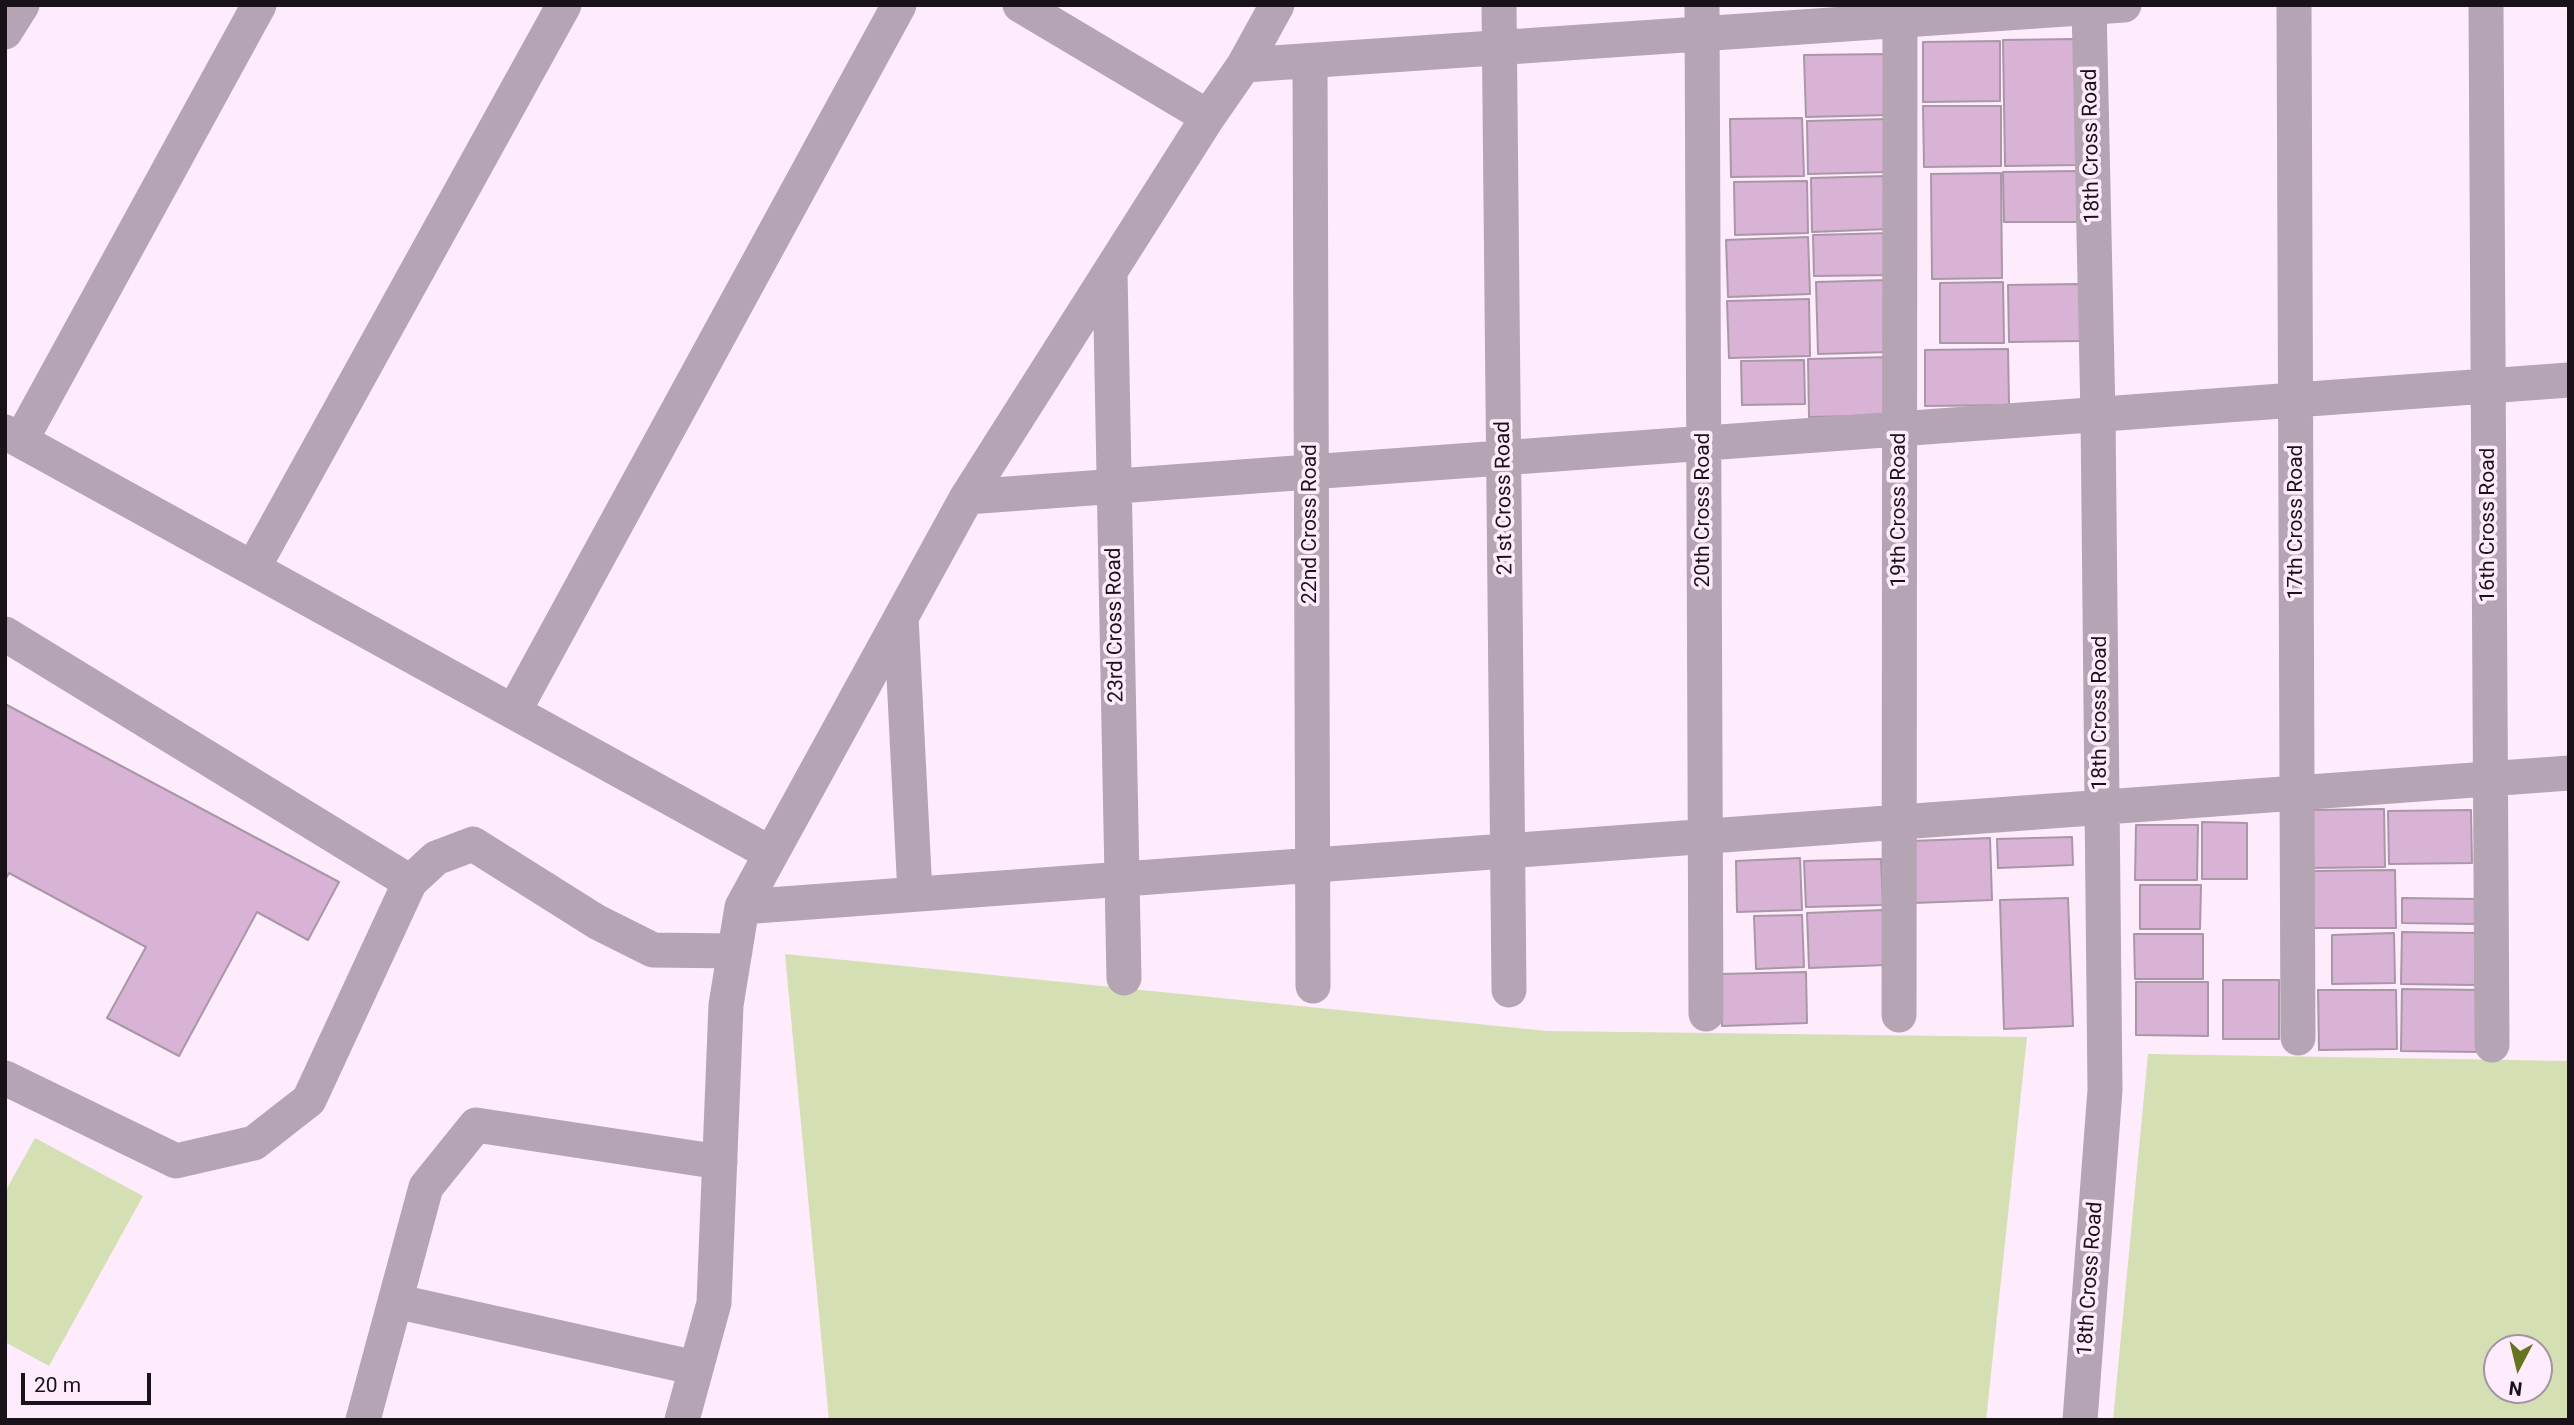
<!DOCTYPE html>
<style>
body{margin:0}
#map{position:relative;width:2574px;height:1425px;overflow:hidden;background:#feebfc;font-family:Roboto,sans-serif}
canvas{display:block}
.frame{position:absolute;inset:0;border:7px solid #191218;pointer-events:none}
.north{position:absolute;left:2483px;top:1334px;width:70px;height:70px;box-sizing:border-box;background:#feebfc;border:2px solid #a294a1;border-radius:50%;rotate:187deg;font-size:19px;font-weight:700;line-height:28px;text-align:center;color:#191218}
.north::after{content:'';display:block;margin:auto;width:24px;height:32px;background:#667420;clip-path:polygon(50% 0,100% 100%,50% 72%,0 100%)}
.scale{position:absolute;left:21px;top:1373px;width:130px;height:32px;box-sizing:border-box;border:4px solid #191218;border-top:0;padding-left:9px;font-size:21px;line-height:24px;white-space:nowrap;color:#191218;-webkit-text-stroke:5px #feebfc;paint-order:stroke}
</style>
<div id="map">
<canvas width="2574" height="1425"></canvas>
<div class="frame"></div>
<div class="north">N</div>
<div class="scale">20 m</div>
</div>
<script>
const g = document.querySelector('canvas').getContext('2d');
g.lineJoin = 'round';
function paint(path, color) {
  g.fillStyle = color;
  g.fill(path, 'evenodd');
}
function strokePath(path, color, width, dash) {
  g.strokeStyle = color;
  g.lineWidth = width;
  g.lineCap = dash ? 'butt' : 'round';
  g.setLineDash(dash || []);
  g.stroke(path);
}
function label(font, color, halo, rows, align = 'center') {
  g.font = font + ' Roboto,sans-serif';
  g.lineWidth = 7;
  g.setLineDash([]);
  g.textBaseline = 'middle';
  g.strokeStyle = halo;
  g.fillStyle = color;
  for (const [text, x, y, turn = 0] of rows) {
    g.save();
    g.translate(x, y);
    g.rotate((+turn || 0) * Math.PI / 180);
    g.textAlign = isNaN(turn) ? turn : align;
    if (halo) g.strokeText(text, 0, 0);
    g.fillText(text, 0, 0);
    g.restore();
  }
}
const green = new Path2D(`
 M785,954L1547,1031L2027,1037L1986,1420H829Z
 M2148,1054L2569,1061V1420H2113ZM2497,1348H2539V1390H2497Z
 M35,1138L143,1196L49,1366L5,1342V1192Z`);
const building = new Path2D(`
 M2076,39L2078,165L2005,166L2003,40Z
 M2000,41V101L1923,102V42Z
 M1888,54L1889,115L1806,117L1804,55Z
 M1923,106H2001V166L1924,167Z
 M1802,118L1804,176L1731,177L1730,119Z
 M1888,119L1889,172L1808,174L1807,121Z
 M2077,171V222H2004L2003,172Z
 M2001,173L2002,278L1932,279L1931,174Z
 M1887,176L1889,229L1812,232L1811,178Z
 M1807,181L1808,233L1735,235L1734,182Z
 M1892,233L1894,275L1814,276L1813,235Z
 M1808,237L1810,294L1728,297L1726,240Z
 M1889,280L1890,352L1818,354L1816,282Z
 M2003,282L2004,343H1940V283Z
 M2080,284V341L2009,342L2008,285Z
 M1809,299L1810,356L1729,358L1727,301Z
 M2008,349L2009,405L1925,406V350Z
 M1891,357L1892,415L1809,417L1808,359Z
 M1804,360L1805,404L1742,405L1741,361Z
 M5,704L339,882L308,940L257,912L179,1056L107,1018L146,947L9,873L5,880Z
 M2384,809L2385,867L2310,868L2309,810Z
 M2471,810L2472,863L2389,864L2388,811Z
 M2202,822L2247,823V879H2202Z
 M2136,825H2198L2197,880H2135Z
 M2072,837L2073,865L1998,868L1997,839Z
 M1990,838L1992,900L1914,903L1912,841Z
 M1800,858L1802,910L1737,912L1736,861Z
 M1881,859L1883,905L1806,907L1804,861Z
 M2395,870L2396,928H2311L2310,871Z
 M2140,885H2201L2200,929H2140Z
 M2068,898L2073,1026L2004,1029L2000,900Z
 M2402,898L2477,899L2476,924L2402,923Z
 M1883,910L1885,965L1809,968L1807,913Z
 M1802,915L1804,967L1756,969L1754,916Z
 M2402,932L2475,933V985L2401,984Z
 M2394,933L2395,983L2332,984V935Z
 M2134,934H2203V979H2135Z
 M1806,972L1807,1023L1722,1026L1720,974Z
 M2223,980H2279V1039H2223Z
 M2136,982H2208V1036L2136,1035Z
 M2402,989L2482,990L2480,1052L2401,1051Z
 M2318,990H2396L2397,1049L2319,1050Z`);
const minor = new Path2D(`
 M1020,5L1208,117
 M1499,5L1509,990
 M1702,5L1706,1014
 M2294,5L2298,1038
 M2486,5L2492,1045
 M5,32L22,5
 M1310,61L1313,986
 M1244,65L2124,5
 M1110,272L1124,978
 M5,432L770,853
 M21,440L259,5
 M967,497L2569,380
 M253,568L564,5
 M901,617L915,894
 M5,634L410,882L309,1100L254,1143L176,1161L5,1078
 M514,711L899,5
 M410,882L436,858L473,844L597,922L653,950L735,951
 M742,907L2569,773
 M1899,1015L1900,5
 M395,1301L696,1368
 M363,1420L426,1187L476,1125L720,1162
 M682,1420L714,1303L726,1005L742,907L967,497L1208,117L1244,65L1277,5
 M2080,1420L2105,1090L2098,415L2089,5`);
const streetNames = [
 ["18th Cross Road",2092,146,-91],
 ["21st Cross Road",1505,498,-91],
 ["20th Cross Road",1704,510,-90],
 ["19th Cross Road",1900,510,-90],
 ["17th Cross Road",2297,522,-90],
 ["22nd Cross Road",1311,524,-90],
 ["16th Cross Road",2489,525,-90],
 ["23rd Cross Road",1116,625,-91],
 ["18th Cross Road",2101,713,-90],
 ["18th Cross Road",2091,1279,-86]
];
paint(green, '#d4dfb3');
paint(building, '#d9b3d6');
strokePath(building, '#a997a7', 2);
strokePath(minor, '#b5a4b3', 35);
label('21px', '#191218', '#feebfc', streetNames);
</script>
